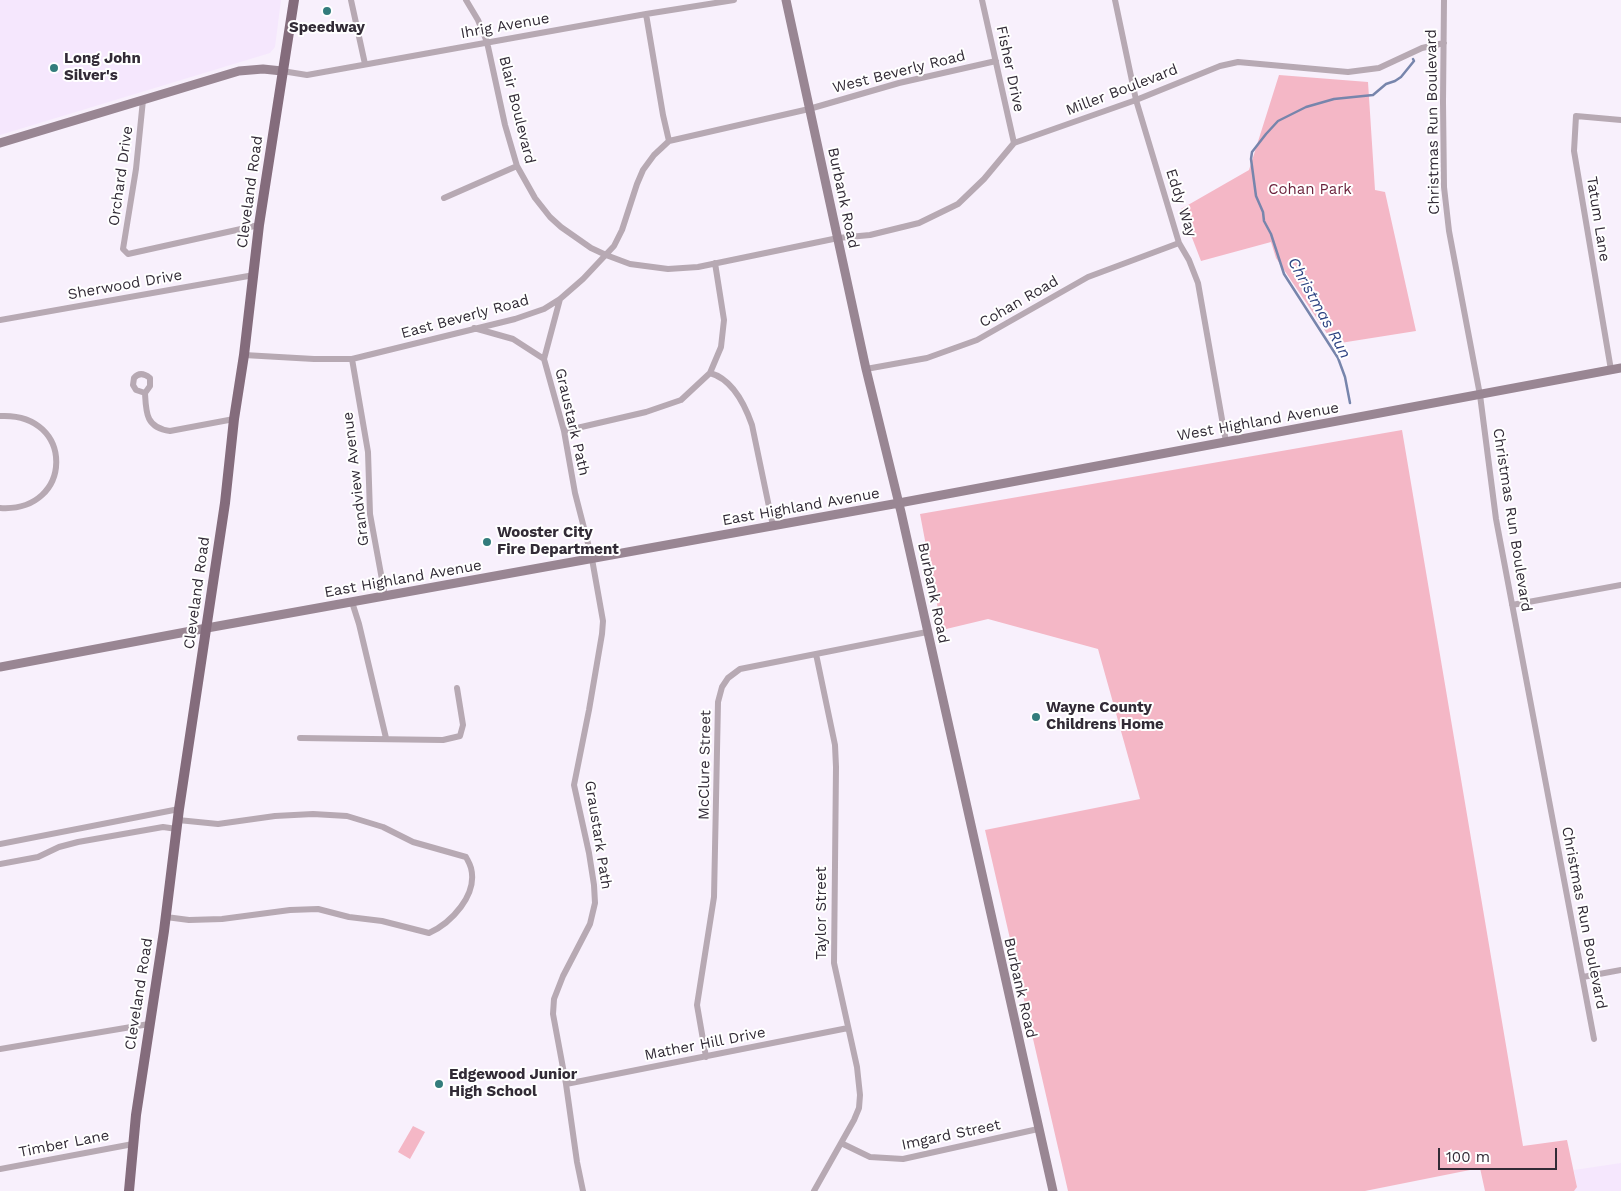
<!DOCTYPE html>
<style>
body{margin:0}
#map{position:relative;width:1621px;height:1191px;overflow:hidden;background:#f8f0fc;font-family:"Work Sans",sans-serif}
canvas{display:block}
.scale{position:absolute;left:1438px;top:1148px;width:119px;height:22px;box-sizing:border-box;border:2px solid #322b36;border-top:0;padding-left:6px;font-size:15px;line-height:18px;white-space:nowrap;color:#322b36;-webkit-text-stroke:4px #fff;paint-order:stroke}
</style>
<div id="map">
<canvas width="1621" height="1191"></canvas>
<div class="scale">100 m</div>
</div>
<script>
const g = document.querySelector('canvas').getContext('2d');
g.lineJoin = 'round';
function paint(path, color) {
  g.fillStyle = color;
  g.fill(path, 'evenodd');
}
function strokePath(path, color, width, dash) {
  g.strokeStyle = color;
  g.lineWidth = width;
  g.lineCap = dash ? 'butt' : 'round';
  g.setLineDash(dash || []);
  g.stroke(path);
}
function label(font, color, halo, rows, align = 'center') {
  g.font = font + ' "Work Sans",sans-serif';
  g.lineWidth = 4;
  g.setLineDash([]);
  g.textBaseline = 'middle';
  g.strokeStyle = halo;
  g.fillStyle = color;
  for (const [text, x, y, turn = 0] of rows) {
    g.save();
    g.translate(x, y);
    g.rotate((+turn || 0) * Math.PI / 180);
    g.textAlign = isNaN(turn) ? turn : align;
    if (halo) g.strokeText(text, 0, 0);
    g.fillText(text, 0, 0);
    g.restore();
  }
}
const built = new Path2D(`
 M0,0H281L275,47L270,53L0,135Z
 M1621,1163V1191H1574L1577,1187L1574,1170Z`);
const green = new Path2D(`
 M1279,75L1368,82L1375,190L1385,192L1416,331L1334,344L1276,258L1271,242L1201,261L1181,209L1249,170Z
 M1402,430L1523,1146L1567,1140L1577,1187L1574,1191H1485L1480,1168L1365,1191H1068L985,830L1140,799L1098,649L988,619L942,630L920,514Z
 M413,1126L425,1132L410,1159L398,1152Z`);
const stream = new Path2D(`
 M1350,403L1345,377L1338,358L1284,274L1271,234L1264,221L1263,212L1256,196L1251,159L1252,152L1266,134L1278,121L1306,107L1334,99L1373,95L1386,84L1395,81L1401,77L1414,61L1413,59`);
const street = new Path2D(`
 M351,0L365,64
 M466,0L478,20L487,42L505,125L517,166L535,198L550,217L561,227L591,248L606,255L630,264L668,269L698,267L838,238L870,235L919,223L958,204L984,179L1014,143L1136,100L1220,66L1238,62L1348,72L1379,68L1422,48L1444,43
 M982,0L1014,143
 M1115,0L1136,100L1179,243L1189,260L1198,283L1226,442
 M1444,0L1443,102L1444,187L1449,231L1480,395L1496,519L1594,1039
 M646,14L663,115L669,141
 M282,71L307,75L646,14L734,0
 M143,100L136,169L123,249L128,254L259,225
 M444,198L517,166
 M0,320L254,275
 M474,328L513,339L544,359L564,431L575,493L592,559L603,621L602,634L589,710L574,785L589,853L594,885L595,903L590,924L563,976L554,999L553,1014L566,1084L577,1162L583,1191
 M244,355L314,359H352L515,319L544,309L560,299L583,279L614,246L622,230L637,184L643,170L654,155L669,141L809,109L899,83L996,61
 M352,359L368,452L370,514L385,596
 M544,359L560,299
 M866,369L927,358L977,340L1088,277L1179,243
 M1611,370L1574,151L1576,116L1621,120
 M710,373C732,379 745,405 752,425L773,526
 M145,393L136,390L133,385L134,378C139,372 145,374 150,378V386L145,393C146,413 146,428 170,431L234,419
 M0,416C76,412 74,513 0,508
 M564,431L646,412L681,400L710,373L721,347L724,320L715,263
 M352,602L359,624L386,738
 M1512,605L1621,585
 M300,738L443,740L460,736L463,725L457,688
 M0,844L179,809
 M0,864L38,857L59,847L78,842L163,827L177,829
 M166,917L189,920L222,919L290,910L318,909L349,917L382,921L429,933C451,923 478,895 471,868C470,864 468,861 466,857L413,842L383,827L347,816L313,814L275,816L218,824L178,820
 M1583,977L1621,970
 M0,1049L149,1024
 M706,1057L697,1005L714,897L718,702L722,687L728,678L740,669L927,632
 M566,1084L848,1028
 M841,1143L870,1157L903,1159L1038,1129
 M0,1169L133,1144
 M814,1191L854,1120L859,1108L860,1095L857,1067L834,963L836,767L835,745L816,654`);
const secondary = new Path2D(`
 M786,0L866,369L901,512L1053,1191
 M0,143L239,71L263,69L282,71
 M0,667L207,628L899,503L1621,368`);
const primary = new Path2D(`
 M129,1191L136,1115L164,931L179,809L225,503L234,419L244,355L259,225L294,0`);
const markers = [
 [327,11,5,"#337c7c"],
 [54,68,5,"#337c7c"],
 [487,542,5,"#337c7c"],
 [1036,717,5,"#337c7c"],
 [439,1084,5,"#337c7c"]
];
const streetNames = [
 ["Ihrig Avenue",505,26,-10],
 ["Fisher Drive",1010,69,78],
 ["West Beverly Road",899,72,-14],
 ["Miller Boulevard",1122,90,-21],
 ["Blair Boulevard",517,110,76],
 ["Christmas Run Boulevard",1433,122,-91],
 ["Orchard Drive",121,176,-82],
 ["Cleveland Road",250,192,-82],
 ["Burbank Road",843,198,78],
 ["Eddy Way",1181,203,72],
 ["Tatum Lane",1598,219,81],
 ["Sherwood Drive",125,285,-10],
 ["Cohan Road",1019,302,-30],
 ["East Beverly Road",465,317,-15],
 ["Graustark Path",572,422,77],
 ["West Highland Avenue",1258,422,-10],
 ["Grandview Avenue",356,479,-97],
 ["East Highland Avenue",801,507,-10],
 ["Christmas Run Boulevard",1512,520,81],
 ["East Highland Avenue",403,579,-10],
 ["Cleveland Road",197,593,-82],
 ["Burbank Road",933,593,78],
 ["McClure Street",705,765,-89],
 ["Graustark Path",598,835,81],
 ["Taylor Street",822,913,-90],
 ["Christmas Run Boulevard",1584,918,79],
 ["Burbank Road",1020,988,77],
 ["Cleveland Road",139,994,-81],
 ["Mather Hill Drive",705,1044,-11],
 ["Imgard Street",951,1135,-12],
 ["Timber Lane",64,1144,-11]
];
const poiNames = [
 ["Speedway",327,28,"center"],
 ["Long John",64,59],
 ["Silver's",64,76],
 ["Wooster City",497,533],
 ["Fire Department",497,550],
 ["Wayne County",1046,708],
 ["Childrens Home",1046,725],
 ["Edgewood Junior",449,1075],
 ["High School",449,1092]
];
const parkNames = [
 ["Cohan Park",1310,190]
];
const waterNames = [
 ["Christmas Run",1319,308,61]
];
paint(built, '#f5e7fd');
paint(green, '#f4b7c6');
strokePath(stream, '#7785ac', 2.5);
strokePath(street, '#b7a9b3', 6);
strokePath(secondary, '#998693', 9);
strokePath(primary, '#846c7c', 10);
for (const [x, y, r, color] of markers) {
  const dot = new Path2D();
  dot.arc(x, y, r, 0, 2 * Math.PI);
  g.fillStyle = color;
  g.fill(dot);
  strokePath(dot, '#fff', 2);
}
label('15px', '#322b36', '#fff', streetNames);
label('bold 15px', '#322b36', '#fff', poiNames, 'left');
label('15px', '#691f39', '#fff', parkNames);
label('italic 16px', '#2d4382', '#fff', waterNames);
</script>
